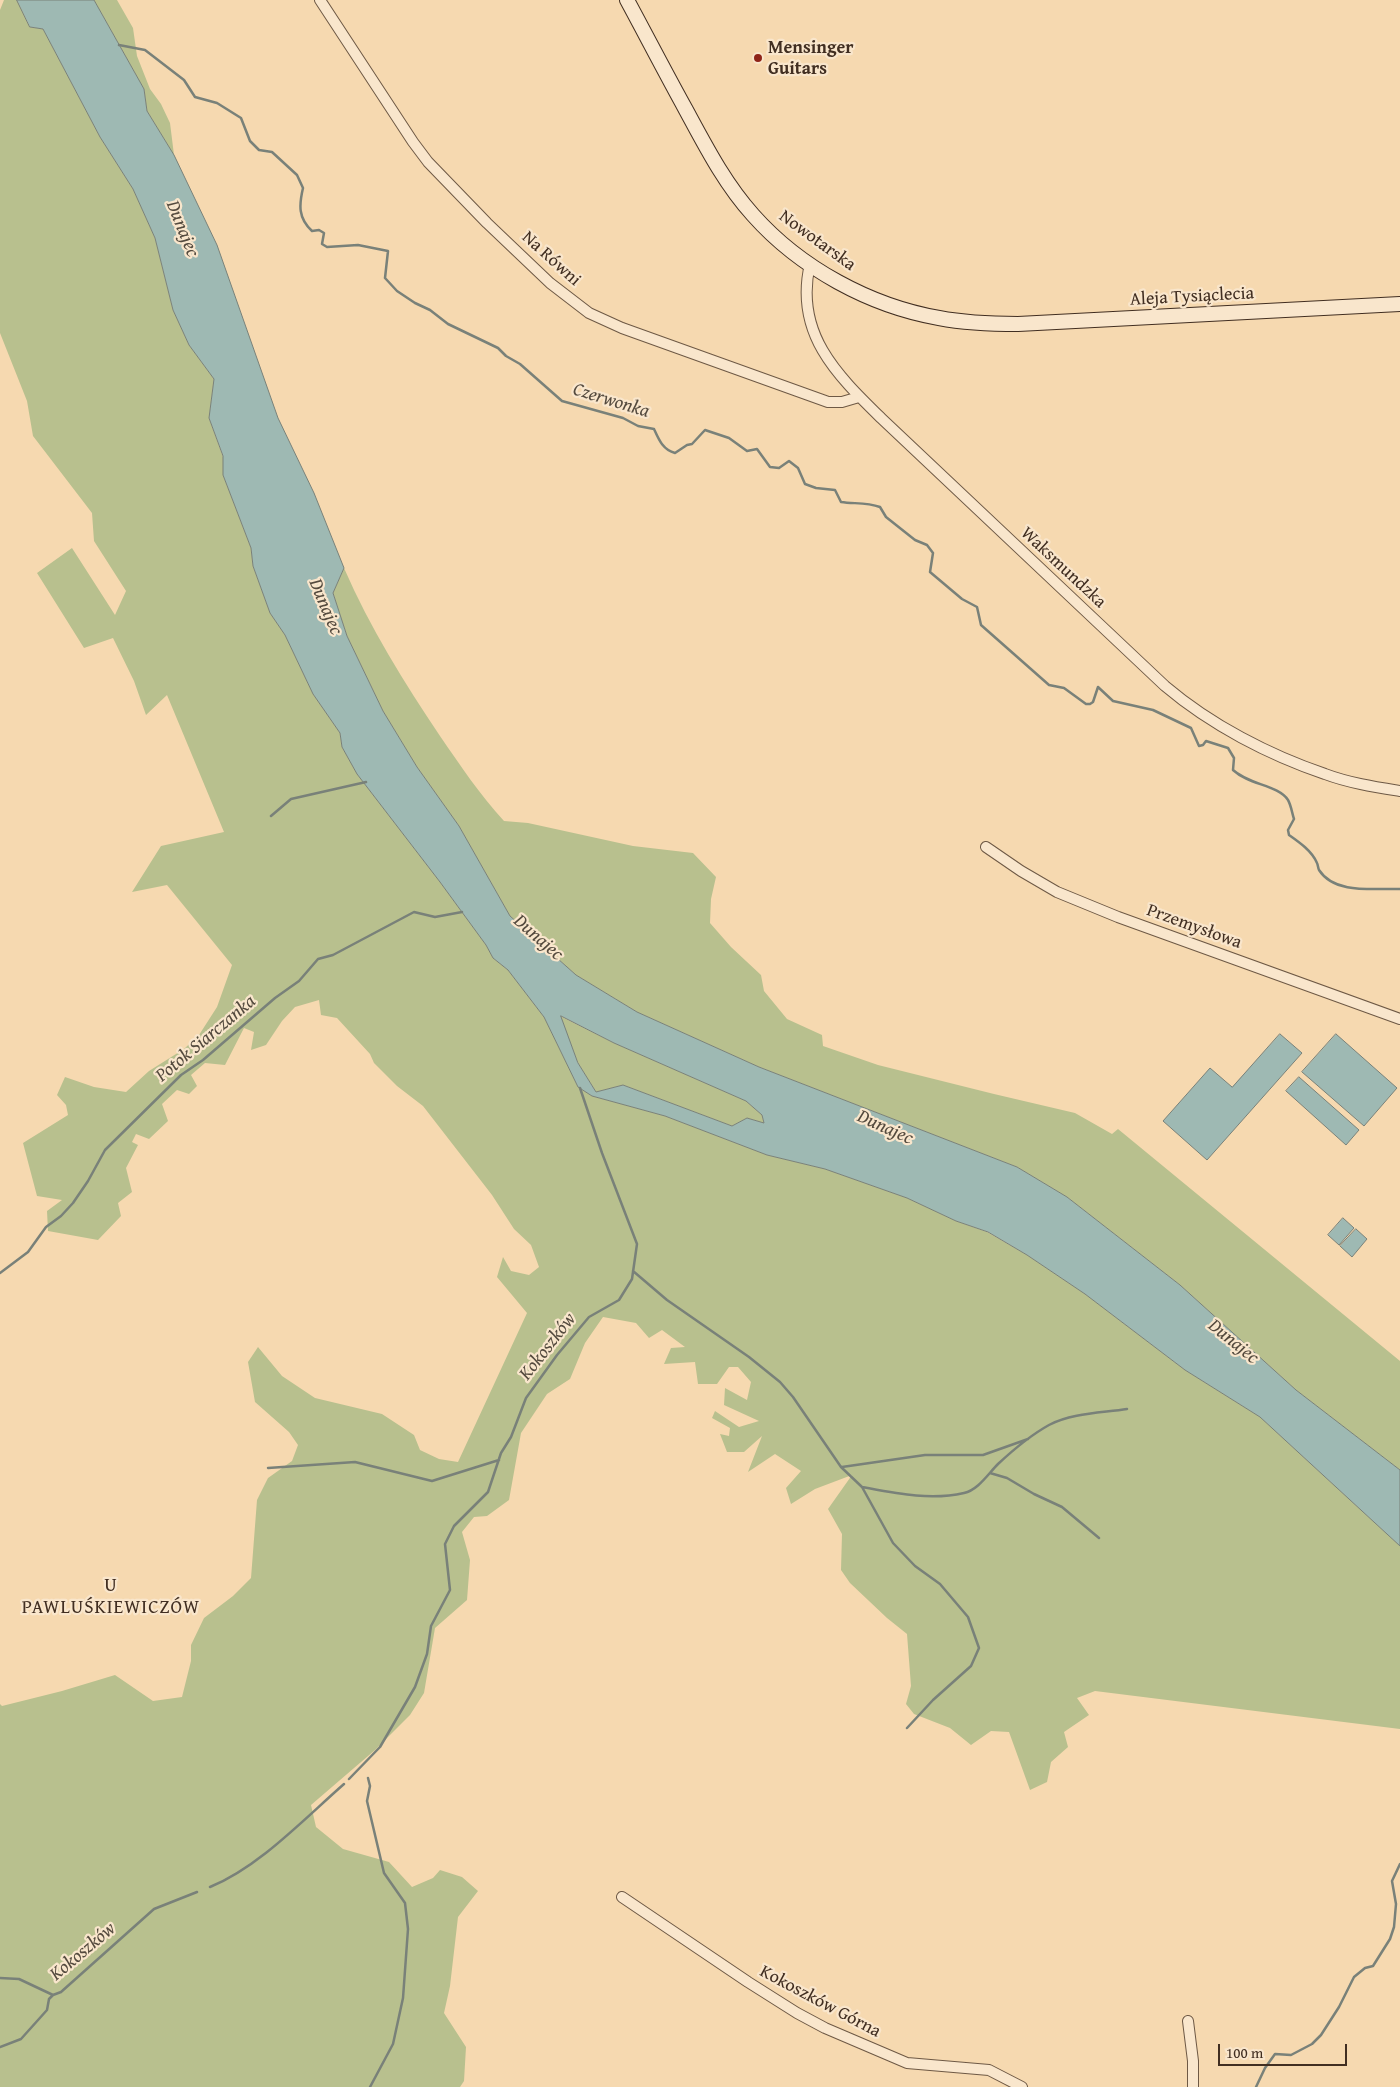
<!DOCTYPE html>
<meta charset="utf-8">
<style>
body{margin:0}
#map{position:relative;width:1400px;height:2087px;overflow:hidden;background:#f6d9b0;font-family:"Gentium Book Plus",serif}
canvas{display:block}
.scale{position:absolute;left:1218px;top:2044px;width:129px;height:22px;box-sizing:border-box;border:2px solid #412e21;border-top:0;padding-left:6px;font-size:15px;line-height:18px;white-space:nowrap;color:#412e21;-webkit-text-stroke:4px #f9e6cc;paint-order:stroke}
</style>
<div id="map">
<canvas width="1400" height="2087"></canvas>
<div class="scale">100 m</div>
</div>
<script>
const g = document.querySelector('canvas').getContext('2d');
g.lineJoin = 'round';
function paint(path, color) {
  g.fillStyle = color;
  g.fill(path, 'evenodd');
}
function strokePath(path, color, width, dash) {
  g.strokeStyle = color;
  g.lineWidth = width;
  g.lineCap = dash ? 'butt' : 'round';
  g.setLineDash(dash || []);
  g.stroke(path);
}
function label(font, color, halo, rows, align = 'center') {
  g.font = font + ' "Gentium Book Plus",serif';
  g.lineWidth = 4.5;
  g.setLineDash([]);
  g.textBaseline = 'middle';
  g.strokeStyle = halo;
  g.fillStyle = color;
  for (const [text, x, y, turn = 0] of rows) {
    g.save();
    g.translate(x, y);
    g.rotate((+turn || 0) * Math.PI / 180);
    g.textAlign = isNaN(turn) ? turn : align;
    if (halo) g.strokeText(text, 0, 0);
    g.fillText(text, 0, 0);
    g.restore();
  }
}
const green = new Path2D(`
 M4,0H17L30,27L43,29L100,137L133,189L155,238L173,310L189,345L214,379L209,418L223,457V475L251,548L253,566L270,613L285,635L313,694L340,733L342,747L357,774L440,882L486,945L493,958L508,970L544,1017L578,1087L592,1096L665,1116L767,1155L825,1169L907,1198L956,1221L987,1232L1027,1255L1085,1294L1185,1370L1260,1417L1400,1546V1729L1095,1691L1077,1698L1089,1715L1064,1732L1068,1747L1051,1762L1047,1782L1030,1790L1009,1732L991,1731L971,1745L950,1728L914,1714L906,1704L911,1686L907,1634L887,1618L850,1583L841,1570L842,1534L828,1509L852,1475L815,1489L791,1504L786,1488L801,1471L775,1454L748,1472L762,1436L744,1452H727L720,1434L729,1436L730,1428L712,1418L715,1411L739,1427L759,1421L724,1405L725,1388L747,1400L751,1382L738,1367H729L717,1384H698L695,1362L664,1364L671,1348L685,1347L662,1330L649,1338L636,1323L603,1317L585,1343L570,1379L547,1394L521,1433L509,1500L487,1516L474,1517L462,1532L470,1560L467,1600L435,1628L424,1693L410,1715L375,1750L311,1805L316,1827L343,1849L389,1862L412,1887L433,1878L440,1870L462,1877L478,1891L458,1917L450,1986L444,2013L466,2047L464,2081L460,2087H0V1704L2,1706L62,1691L115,1675L153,1701L182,1697L191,1661V1645L204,1618L233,1596L251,1578L257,1500L268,1478L292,1461L298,1445L289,1432L255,1402L248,1362L258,1347L282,1376L315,1398L382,1414L414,1435L420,1450L439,1459L458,1462L527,1313L497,1277L503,1257L511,1271L529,1275L539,1267L531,1245L514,1229L492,1195L423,1106L397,1086L374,1063L370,1054L337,1018L321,1015L319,1000L295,1007L282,1021L266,1045L251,1050L254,1032L244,1028L225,1065L205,1063L191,1075L197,1086L189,1094L177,1090L162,1104L168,1121L149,1139L136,1134L132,1142L138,1145L126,1168L132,1192L118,1203L121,1216L98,1240L48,1231L47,1211L62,1200L37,1196L23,1143L68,1115L66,1105L57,1095L65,1077L94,1087L126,1092L149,1071L184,1049L199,1035L217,1007L232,965L167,885L132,892L161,846L224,832L167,695L146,715L134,681L113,638L84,648L37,573L72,548L115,615L126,591L94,541L92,513L33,436L27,401L0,333V10Z
 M94,0H117L133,28L137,56L150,89L161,104L170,123L174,155L147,111L144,89Z
 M344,568C370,628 404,682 440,736C460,765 480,795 504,821L528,823L633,846L693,853L716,877L711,899L710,923L731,947L761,975L764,991L787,1019L822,1035L823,1046L878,1065L994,1094L1075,1113L1112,1134L1118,1129L1400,1361V1470L1296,1390L1180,1285L1067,1197L1017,1167L759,1067L637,1012L576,975L510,916L459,826L417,767L383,711L347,636L333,593Z
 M560,1016L614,1043L746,1101L762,1115L764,1123L747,1118L732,1126L623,1085L596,1092L578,1063Z`);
const water = new Path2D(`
 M17,0H94L144,89L147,111L174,155L217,245L278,418L314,493L344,568L333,593L347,636L383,711L417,767L459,826L510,916L576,975L637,1012L759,1067L1017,1167L1067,1197L1180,1285L1296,1390L1400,1470V1546L1260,1417L1185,1370L1085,1294L1027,1255L988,1232L956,1221L907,1198L825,1169L767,1155L665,1116L592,1096L578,1087L544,1017L508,970L493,958L486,945L440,882L357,774L342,747L340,733L313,694L285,635L270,613L253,566L251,548L223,475V456L209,418L214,379L189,345L173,310L155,238L133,189L100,137L43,29L30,27ZM561,1016L614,1043L746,1101L762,1115L764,1123L747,1118L732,1126L623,1085L596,1092L578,1063Z
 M1280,1034L1302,1053L1207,1160L1163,1121L1210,1068L1232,1087Z
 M1336,1034L1397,1088L1364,1126L1302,1072Z
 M1299,1077L1359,1130L1346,1145L1286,1091Z
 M1343,1218L1354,1228L1339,1245L1328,1235Z
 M1356,1229L1367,1239L1352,1257L1340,1246Z`);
const stream = new Path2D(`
 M119,45L145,50L184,80L195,97L217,103L241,118L250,141L259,150L272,152L297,175L303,188C299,205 298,218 312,231L319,230L324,233L322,244L327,247L358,245L388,251L385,278L397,291L415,303L430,310L448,324L498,348L506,356L520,364L562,401L623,418L638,426L654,429C659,440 663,450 675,453L687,445L692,444L705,430L729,438L747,451L757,449L770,467L779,468L789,461L798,468L805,484L816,488L835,490L841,502C854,504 866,502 880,507L886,517L915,540L927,545L933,553L930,572L962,599L977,607L981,625L1049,685L1064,688L1086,704H1090L1093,702L1098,687L1113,701L1153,710L1191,728L1199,746L1203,745L1206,741L1228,748L1234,758L1233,770C1249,785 1278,785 1288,800C1291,805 1292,813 1294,819L1288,830L1289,835C1299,842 1312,851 1317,863C1318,865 1318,868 1319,870C1335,895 1375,888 1400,889
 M271,816L291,799L366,782
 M633,1271L667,1300L749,1357L780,1382L793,1397L841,1467L862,1487L893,1543L915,1566L940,1584L968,1617L979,1648L971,1666L933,1700L907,1728
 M0,1273L28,1252L46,1227L61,1216L73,1203L88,1181L105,1150L181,1075L203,1060L275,998L299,981L318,959L333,955L414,912L435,917L462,912
 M842,1467L925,1455H983L1028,1439
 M268,1468L355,1462L432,1481L499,1460
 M990,1473L1007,1478L1034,1494L1062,1507L1099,1538
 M862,1487C894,1493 930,1501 964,1493C978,1490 988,1474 998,1464C1013,1450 1031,1435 1049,1425C1072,1413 1102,1413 1127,1409
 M368,1778L370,1786L367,1801L384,1873L405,1903L408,1929L403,1998L393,2044L370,2087
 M349,1779L380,1747L415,1687L427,1654L431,1626L450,1590L445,1544L454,1526L488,1492L501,1453L511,1437L526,1398L557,1355L589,1317L619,1300L632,1279L637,1244L602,1153L580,1088
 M210,1887C259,1867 304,1819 344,1784
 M0,1978L19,1979L53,1995
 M0,2047L21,2039L47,2010L49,1999L53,1995L61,1992L154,1909L197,1892
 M1256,2087L1265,2068L1275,2054L1291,2055L1312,2044L1321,2035L1339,2007L1354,1977L1365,1968L1373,1966L1390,1939L1394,1927L1396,1904L1392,1881L1400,1864`);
const street = new Path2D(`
 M320,0L413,142L428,162L487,223L550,283L589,313L622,328L828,402H842L859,397
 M810,264C794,333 836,374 881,418L1165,686C1211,725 1269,755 1325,774C1349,783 1375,787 1400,791
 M986,847L1021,871L1057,892L1118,917L1400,1019
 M622,1897L748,1982L797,2013L825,2028L907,2063L989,2070L1022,2087
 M1188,2021L1193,2061V2087`);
const secondary = new Path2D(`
 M627,0C647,37 666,74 686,110C706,147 725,184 753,215C800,268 870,306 939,318C965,323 992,324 1018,324L1400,304`);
const markers = [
 [758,58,5,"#8f2418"]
];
const poiNames = [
 ["Mensinger",768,48],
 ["Guitars",768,69]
];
const streetNames = [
 ["Nowotarska",817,241,36],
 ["Na Równi",551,259,42],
 ["Aleja Tysiąclecia",1192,297,-3],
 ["Waksmundzka",1063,568,43],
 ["Przemysłowa",1194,927,20],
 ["Kokoszków Górna",820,2002,28]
];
const waterNames = [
 ["Dunajec",182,229,68],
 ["Czerwonka",611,401,17],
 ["Dunajec",325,607,67],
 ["Dunajec",538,938,41],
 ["Potok Siarczanka",206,1039,-40],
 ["Dunajec",885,1128,24],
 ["Dunajec",1233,1342,39],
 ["Kokoszków",548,1347,-52],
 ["Kokoszków",83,1952,-40]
];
const neighbourhoodNames = [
 ["U",111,1586],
 ["PAWLUŚKIEWICZÓW",111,1608]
];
paint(green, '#b8c08e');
paint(water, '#9eb9b3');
strokePath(water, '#798179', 1);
strokePath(stream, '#798179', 2.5);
strokePath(street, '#6e5945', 12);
strokePath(secondary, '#412e21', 16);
strokePath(street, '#f9e6cc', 10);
strokePath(secondary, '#f9e6cc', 14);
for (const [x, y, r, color] of markers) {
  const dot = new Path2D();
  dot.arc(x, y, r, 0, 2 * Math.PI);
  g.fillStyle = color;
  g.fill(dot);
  strokePath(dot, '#f9e6cc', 2);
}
label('bold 18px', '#412e21', '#f9e6cc', poiNames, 'left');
label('18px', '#412e21', '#f9e6cc', streetNames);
label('italic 19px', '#544a3e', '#f9e6cc', waterNames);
g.letterSpacing = '1px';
label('19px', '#412e21', '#f9e6cc', neighbourhoodNames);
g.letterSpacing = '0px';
</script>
